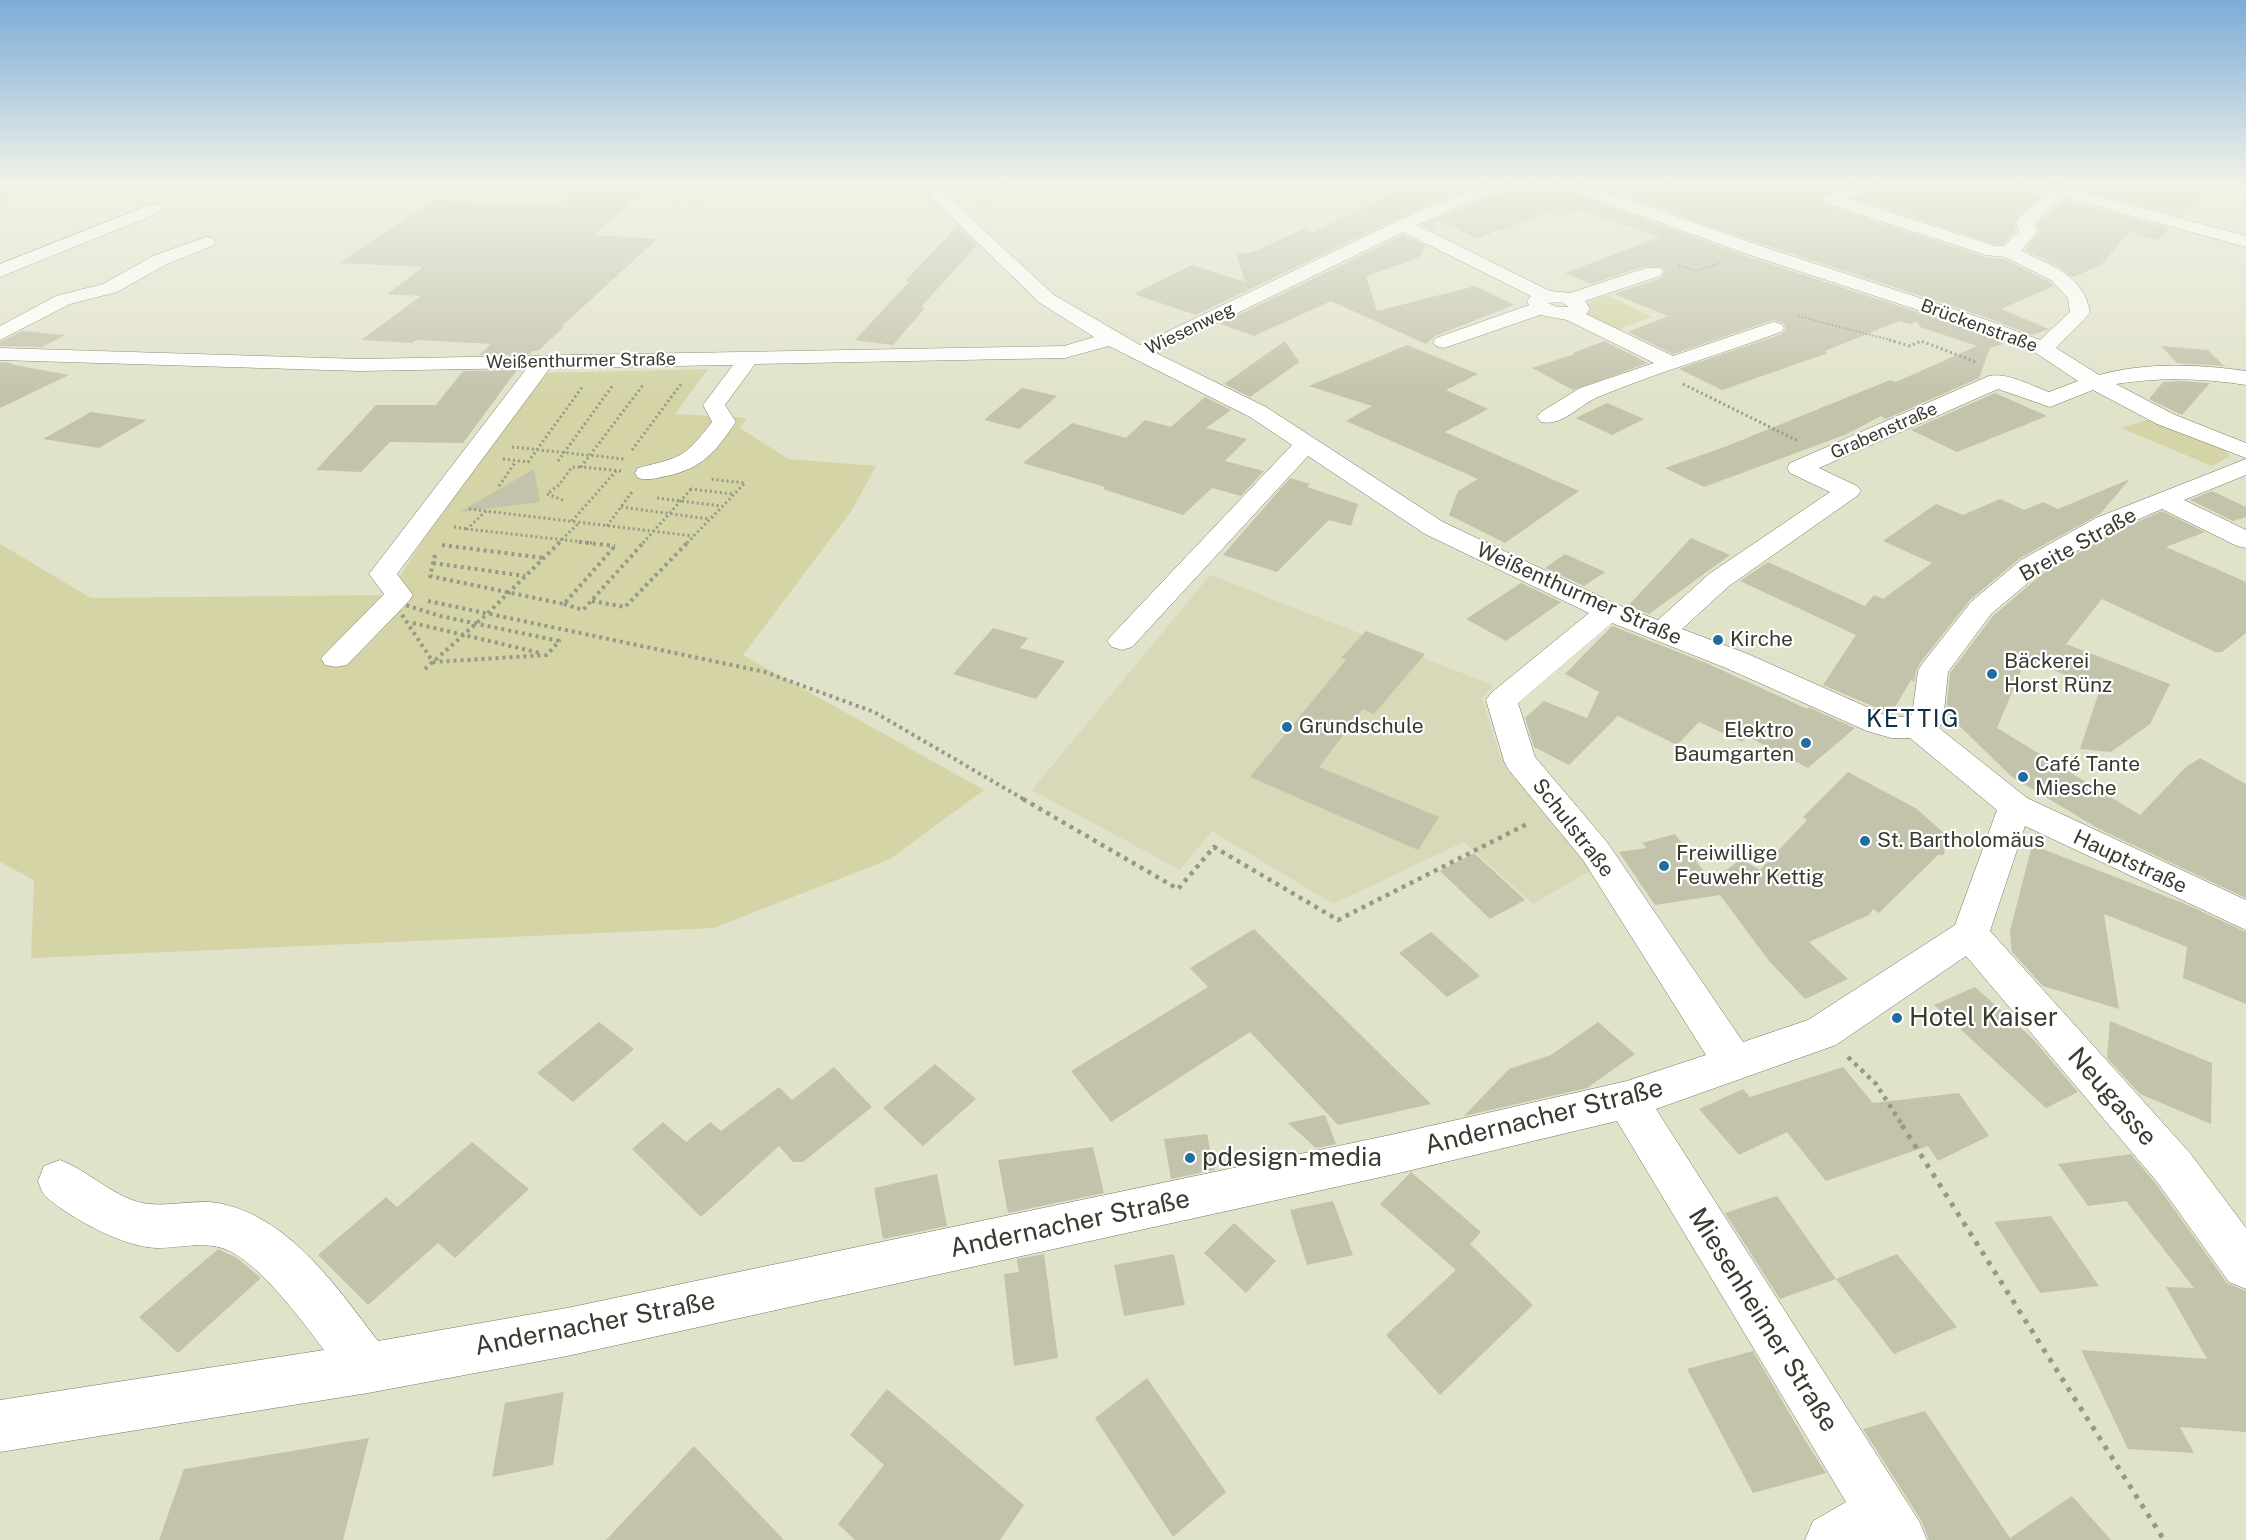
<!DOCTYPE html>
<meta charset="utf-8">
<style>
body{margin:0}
canvas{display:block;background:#e1e2ca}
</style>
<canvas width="2246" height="1540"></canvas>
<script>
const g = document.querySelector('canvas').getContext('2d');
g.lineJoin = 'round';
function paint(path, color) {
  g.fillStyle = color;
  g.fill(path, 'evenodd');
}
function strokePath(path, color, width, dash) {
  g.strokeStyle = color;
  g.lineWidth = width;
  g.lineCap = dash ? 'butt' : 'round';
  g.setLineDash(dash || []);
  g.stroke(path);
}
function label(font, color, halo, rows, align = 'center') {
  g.font = font + ' "Public Sans",sans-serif';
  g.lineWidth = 4.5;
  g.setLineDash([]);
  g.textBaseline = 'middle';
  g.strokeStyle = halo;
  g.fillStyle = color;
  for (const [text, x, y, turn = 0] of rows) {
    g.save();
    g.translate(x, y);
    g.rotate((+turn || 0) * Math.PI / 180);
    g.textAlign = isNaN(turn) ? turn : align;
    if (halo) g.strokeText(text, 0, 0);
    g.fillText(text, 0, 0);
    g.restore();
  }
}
const built = new Path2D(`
 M561,182H735L705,203L547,190Z
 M1210,575L1493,685L1482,699L1500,756L1592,870L1533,904L1464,842L1333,904L1212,831L1180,870L1032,790Z`);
const green = new Path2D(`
 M0,182H54L0,203Z
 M153,182H234L232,184L242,196H123Z
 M1608,295L1652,317L1616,330L1587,317V302Z
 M708,369L675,414L747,418L740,428L788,459L876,466L852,510L743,655L984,790L890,859L714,928L31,958L34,880L0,862V544L91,598L389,595L413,555L537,373Z
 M2150,419L2221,446L2230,456L2212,466L2121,428Z`);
const building = new Path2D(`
 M568,182H656L593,235L657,239L562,326H565L538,351H532L530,354L479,355L491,344L416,340L412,343L361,340L421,296L387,294L423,267L340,263L434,200L567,207Z
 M1415,182L1454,195L1396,219L1196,315L1134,294L1192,265L1245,282L1236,253H1251L1303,229L1312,233Z
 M1538,182H1553L1556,187L1746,256L1969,329L2005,343L1990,348L1979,378L1886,419L1881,416L1847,434L1704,487L1665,468L1727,446L1890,380L1896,382L1977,346L1920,327L1917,321L1910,324L1899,321L1825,351L1828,353L1722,390L1679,369L1782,334L1786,328L1783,323L1773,320L1673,354L1628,332L1668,316L1614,294L1661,278L1665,272L1662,267L1645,266L1591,284L1565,273L1660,237L1581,210L1557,217L1548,213L1478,238L1436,220L1432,230L1422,225L1487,197Z
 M1584,182H1595L1626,196L1676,182H1851L1824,193L1821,198L1823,204L1985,257L2004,259L2050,282L2054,286L2001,309L2049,329L2032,335L1985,317L1762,244Z
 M1879,182H2004L2037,196L2043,193L2014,221L2016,230L2003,244H1995L1852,198L1876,187Z
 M2066,182H2160L2204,191L2181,216L2062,184Z
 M2064,200L2169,228L2159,240L2129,232L2101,265L2073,277L2056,265L2025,250L2039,233L2037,224Z
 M957,227L977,245L921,307L925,308L893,345L855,340L910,281H905Z
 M1403,235L1425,245L1419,258L1366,276L1377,311L1475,286L1514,305L1435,336L1426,344L1331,301L1254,336L1220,324Z
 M22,331L65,335L42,347L0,346V342Z
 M1285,341L1299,362L1250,397L1224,384Z
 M1604,341L1648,363L1573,390L1532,368L1575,354L1573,353Z
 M1407,345L1478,374L1446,390L1488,409L1445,432L1579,491L1505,543L1449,515L1458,491L1478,479L1346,421L1372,406L1309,386Z
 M2161,346L2208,350L2224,366L2177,363Z
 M0,362L12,363L10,364L69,375L0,408Z
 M517,370L463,443L390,442L361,472L316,470L376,405H436L463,371Z
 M2163,382L2181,381L2210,383L2182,415L2149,399Z
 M1022,388L1057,396L1019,429L984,420Z
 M1995,393L2047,416L1957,452L1911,430Z
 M1205,397L1231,410L1206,428L1247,439L1225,461L1264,471L1241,496L1212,488L1183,515L1103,489L1105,487L1023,463L1072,423L1126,438L1145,420L1171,427Z
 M1607,403L1644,419L1612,435L1576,418Z
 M91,412L147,420L99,448L43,439Z
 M534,469L540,502L460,512Z
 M1290,478L1310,484L1307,487L1358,504L1351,526L1329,520L1277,572L1223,555Z
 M2130,479L2100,514L2020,558L1970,600L1920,663L1916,671L1914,682L1911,680L1891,714L1823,685L1856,635L1740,581L1768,562L1865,606L1874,595L1883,599L1932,563L1883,541L1936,504L1963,515L2000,499L2024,510L2043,502L2058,509Z
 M2212,491L2246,507V517L2233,521L2190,500Z
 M2162,511L2205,532L2166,547L2246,582V633L2222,652H2215L2102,599L2066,644L2170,684L2150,724L2111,752L2080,749L2100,689L2026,659L1997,728L2140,815L2186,767L2200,758L2246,784V898L2099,829L2012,777L1946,713L1950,673L1993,616L2042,574L2115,532Z
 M1691,538L1730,555L1649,614L1628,606Z
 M1565,554L1605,572L1584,586L1545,568Z
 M1521,583L1561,602L1506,641L1466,619Z
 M1612,626L1706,663L1807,709L1808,707L1855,728L1808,768L1747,736L1742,742L1699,722L1677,745L1618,716L1569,765L1534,747L1525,718L1544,701L1587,718L1599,692L1565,674Z
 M993,628L1028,638L1020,648L1065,661L1036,699L953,674Z
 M1366,631L1425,654L1374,714L1363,709L1319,767L1439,817L1418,850L1250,777L1346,660L1341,658Z
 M1848,772L1917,809L1946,835L1944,855H1938L1879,913L1873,909L1869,915L1809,942L1848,979L1805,999L1769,961L1720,895L1655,905L1619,852L1647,848L1642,843L1675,834L1711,880L1742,859L1760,870L1807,820L1803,817Z
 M2032,845L2183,903L2246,932V1004L2183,978L2187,947L2104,914L2119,1009L2043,986L2012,952L2010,931Z
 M1474,853L1525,900L1490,919L1440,871Z
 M1254,929L1309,984L1431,1104L1338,1125L1250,1032L1111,1122L1071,1071L1208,987L1190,968Z
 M1431,932L1480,976L1447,997L1399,953Z
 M1975,987L2032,1038L2078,1092L2046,1108L1934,1005Z
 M2110,1021L2212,1063L2211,1124L2140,1094L2107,1058Z
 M599,1022L634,1049L573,1102L537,1073Z
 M1598,1022L1635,1054L1587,1088L1464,1116L1509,1069L1551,1055Z
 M935,1064L976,1099L923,1146L883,1108Z
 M834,1067L872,1107L803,1162H793L779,1146L701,1217L632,1149L663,1122L686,1142L710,1122L721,1131L779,1087L792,1100Z
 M1843,1067L1873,1103L1959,1093L1989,1136L1938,1161L1928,1146L1826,1181L1787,1132L1739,1155L1699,1109L1743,1089L1750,1097Z
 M1325,1115L1336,1144L1316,1148L1288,1123Z
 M1207,1134L1214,1170L1171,1179L1164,1139Z
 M472,1142L529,1189L455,1258L438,1243L368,1305L318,1255L386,1197L397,1207Z
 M1093,1147L1104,1193L1008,1213L998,1160Z
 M2131,1154L2156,1184L2227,1283L2246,1291V1432L2180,1427L2194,1453L2128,1449L2081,1350L2207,1359L2166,1287L2194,1288L2126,1201L2088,1206L2058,1164Z
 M1411,1172L1481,1232L1470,1244L1533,1305L1440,1395L1386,1335L1456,1270L1380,1204Z
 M937,1174L947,1226L883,1239L874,1188Z
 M1777,1196L1836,1279L1780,1299L1725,1213Z
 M1333,1201L1353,1255L1307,1265L1290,1210Z
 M2051,1216L2099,1286L2040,1293L1994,1222Z
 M1234,1223L1276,1261L1246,1293L1204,1253Z
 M218,1249L237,1258L261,1278L178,1353L139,1317Z
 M1044,1254L1058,1358L1014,1366L1004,1274L1019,1272L1017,1259Z
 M1174,1254L1185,1305L1124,1316L1114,1265Z
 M1897,1254L1957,1327L1894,1354L1836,1279Z
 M1753,1351L1808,1445L1826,1473L1753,1493L1687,1369Z
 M1147,1378L1226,1492L1173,1537L1095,1418Z
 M887,1389L1024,1505L1000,1540H855L838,1524L884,1465L850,1435Z
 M564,1392L553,1465L492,1477L505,1403Z
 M1925,1411L2010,1538L2072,1496L2111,1540H1929L1921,1520L1863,1429Z
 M369,1438L343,1540H159L184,1469Z
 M694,1446L784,1540H606Z`);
const pathFar4 = new Path2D(`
 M982,203L1006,182
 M1679,265L1697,271L1720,263
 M1798,316L1894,341`);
const pathFar3 = new Path2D(`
 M1889,340L1910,346L1921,341L1976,362
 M1683,384L1798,441
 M512,447L624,459
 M632,450L681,384
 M503,459L528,462L583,386
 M558,461L613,385
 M621,471L581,467L643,385
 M499,486L516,461
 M690,489L733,494
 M657,498L721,506
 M563,500L547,494L559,485L572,467H581
 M621,507L709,519
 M469,509L693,536
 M486,511L467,529L592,543
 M572,521L617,470
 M607,526L632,492
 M454,527L467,529
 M558,543L579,523
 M643,543L693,487
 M687,543L745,483L709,479`);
const pathFar2 = new Path2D(`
 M579,542L615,546
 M442,545L544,558
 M435,555L430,576L564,604L615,546
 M433,563L525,576
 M393,601L440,616L559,641L547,655L433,662Z
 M428,601L765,672L874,712L1025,800
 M592,601L625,607L688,542
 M564,604L583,610L644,542
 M413,623L540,653
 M425,669L487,614L560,542`);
const pathFar1 = new Path2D(`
 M1023,799L1178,889L1214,847L1338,920L1529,823
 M1848,1057L1876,1084L1903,1126`);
const path = new Path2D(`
 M1902,1125L2164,1540`);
const minor = new Path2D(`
 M915,182H932L1054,295L1140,345L1397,221L1490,182H1511L1509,185L1417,225L1550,291L1570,293L1646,268H1660L1663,272L1660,276L1585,301L1590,309L1586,314L1673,356L1767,324L1774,322L1781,324L1784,328L1781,332C1721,354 1658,372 1598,397C1579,405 1562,427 1541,422L1537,417L1541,412L1580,388L1654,363L1567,320L1540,315L1450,346L1443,348L1436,346L1433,342L1436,338L1529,305L1527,301L1531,296L1403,232L1156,353L1266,407L1443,522L1618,605L1658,620L1709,574L1830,492L1790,473L1787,468L1790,463L1989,376C2007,372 2032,386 2049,392L2078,381L2036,353L1970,327L1747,254L1557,185L1555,182H1578L1761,246L1984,319L2040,340L2070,312L2068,298L2051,280L2005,257L1986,255L1825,203L1823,199L1825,195L1856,182H1877L1875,185L1846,198L1995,246H2004L2019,231L2016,222L2019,218L2048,192L2023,185L2021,182H2047L2246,236V247L2063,197L2034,223L2037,232L2021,251C2051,265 2085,276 2090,313L2056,348L2099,375C2146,362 2198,364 2246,371V385C2203,378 2159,377 2116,384L2173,414L2246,443V458L2157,424L2093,390L2050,407L1998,389L1819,468L1857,486L1861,491L1857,496L1729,586L1682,629L1748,654L1887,716L1902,717L1912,715L1918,671L1922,664L1971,602L2021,560L2096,518L2246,459V475L2184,500L2246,530V548L2237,546L2162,509L2114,530L2041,572L1991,614L1948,672L1943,721L1939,728L2027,798L2246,900V930L2025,826L1990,931L2190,1153L2246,1228V1289L2229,1282L2158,1183L1966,956L1836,1045L1656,1109L1919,1521L1927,1540H1805L1813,1521L1846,1502L1617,1121L1395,1174L567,1356L368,1393L0,1452V1400L324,1350C302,1321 259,1262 225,1249C205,1241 178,1248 157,1248C123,1247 72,1219 46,1197C42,1193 40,1186 38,1181L44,1166L60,1160C86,1170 106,1190 132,1200C161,1211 194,1197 223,1204C292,1220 338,1289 378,1341L567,1308L1395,1134L1627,1081L1706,1055L1583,860L1508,769L1504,761L1486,700L1491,693L1589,613L1425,534L1308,456L1132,647L1122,650L1112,647L1107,641L1112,635L1292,445L1250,417L1109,346L1065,358L755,364L725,405L736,422C715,452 703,468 667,476C656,478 648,481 638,478L635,473L638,468C682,457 684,458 712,422L703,405L733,365L550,368L397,574L413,595L409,601L347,665L336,667L325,665L321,658L384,594L369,574L527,368L360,371L0,360V348L360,359L1064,346L1094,337L1040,303ZM1561,302L1569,307H1557L1548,303ZM1612,623L1726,668L1867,731L1891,738H1910L1997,810L1955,925L1808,1020L1743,1042L1607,842L1535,757L1518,703Z
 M152,204L158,205L161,209L158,213L0,277V264Z
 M206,237L212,238L215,242L212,246L167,264L117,292L70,304L0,340V326L56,296L103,284L153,256Z`);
const markers = [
 [1718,640,6,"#216da0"],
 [1992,674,6,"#216da0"],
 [1287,727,6,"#216da0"],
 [1806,743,6,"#216da0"],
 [2023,777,6,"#216da0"],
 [1865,841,6,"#216da0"],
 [1664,866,6,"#216da0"],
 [1897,1018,6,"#216da0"],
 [1190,1158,6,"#216da0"]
];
const farStreetnames = [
 ["Brückenstraße",1979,326,20],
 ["Wiesenweg",1190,329,-26],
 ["Weißenthurmer Straße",581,361,-1],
 ["Grabenstraße",1884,431,-24]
];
const streetNames = [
 ["Breite Straße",2078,545,-29],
 ["Weißenthurmer Straße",1579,594,24],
 ["Schulstraße",1573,828,52],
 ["Hauptstraße",2130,862,25]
];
const poiNames = [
 ["Kirche",1730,640],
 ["Bäckerei",2004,662],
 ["Horst Rünz",2004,686],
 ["Grundschule",1299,727],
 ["Elektro",1794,731,"right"],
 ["Baumgarten",1794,755,"right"],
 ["Café Tante",2035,765],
 ["Miesche",2035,789],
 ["St. Bartholomäus",1877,841],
 ["Freiwillige",1676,854],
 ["Feuwehr Kettig",1676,878]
];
const quarterNames = [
 ["KETTIG",1913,720]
];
const nearPoinames = [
 ["Hotel Kaiser",1909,1018],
 ["pdesign-media",1202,1158]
];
const nearStreetnames = [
 ["Neugasse",2112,1097,49],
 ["Andernacher Straße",1544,1117,-14],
 ["Andernacher Straße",1070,1224,-12],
 ["Miesenheimer Straße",1763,1320,58],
 ["Andernacher Straße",595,1324,-11]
];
paint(built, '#d8d9b9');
paint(green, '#d4d4a7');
paint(building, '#c3c3ac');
strokePath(minor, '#767661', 1);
strokePath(pathFar4, '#979887', 2, [1.5, 2]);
strokePath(pathFar3, '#979887', 3, [2, 3]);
strokePath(pathFar2, '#979887', 4, [3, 4]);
strokePath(pathFar1, '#979887', 4.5, [4, 5]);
strokePath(path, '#979887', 5, [4.5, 7]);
paint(minor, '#fff');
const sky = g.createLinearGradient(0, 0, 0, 397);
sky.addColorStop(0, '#7bacd8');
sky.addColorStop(0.46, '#f2f2e7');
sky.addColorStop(1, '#f2f2e700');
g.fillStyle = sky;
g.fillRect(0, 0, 2246, 397);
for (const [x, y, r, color] of markers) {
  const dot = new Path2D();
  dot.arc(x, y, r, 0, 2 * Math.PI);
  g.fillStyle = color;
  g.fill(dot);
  strokePath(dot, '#fff', 2);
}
label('18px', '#3a3a31', '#fff', farStreetnames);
label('21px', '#3a3a31', '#fff', streetNames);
label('21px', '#3a3a31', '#fff', poiNames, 'left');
g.letterSpacing = '1.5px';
label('24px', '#0c3048', '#fff', quarterNames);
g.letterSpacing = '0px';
label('26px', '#3a3a31', '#fff', nearPoinames, 'left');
label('26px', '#3a3a31', '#fff', nearStreetnames);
</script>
